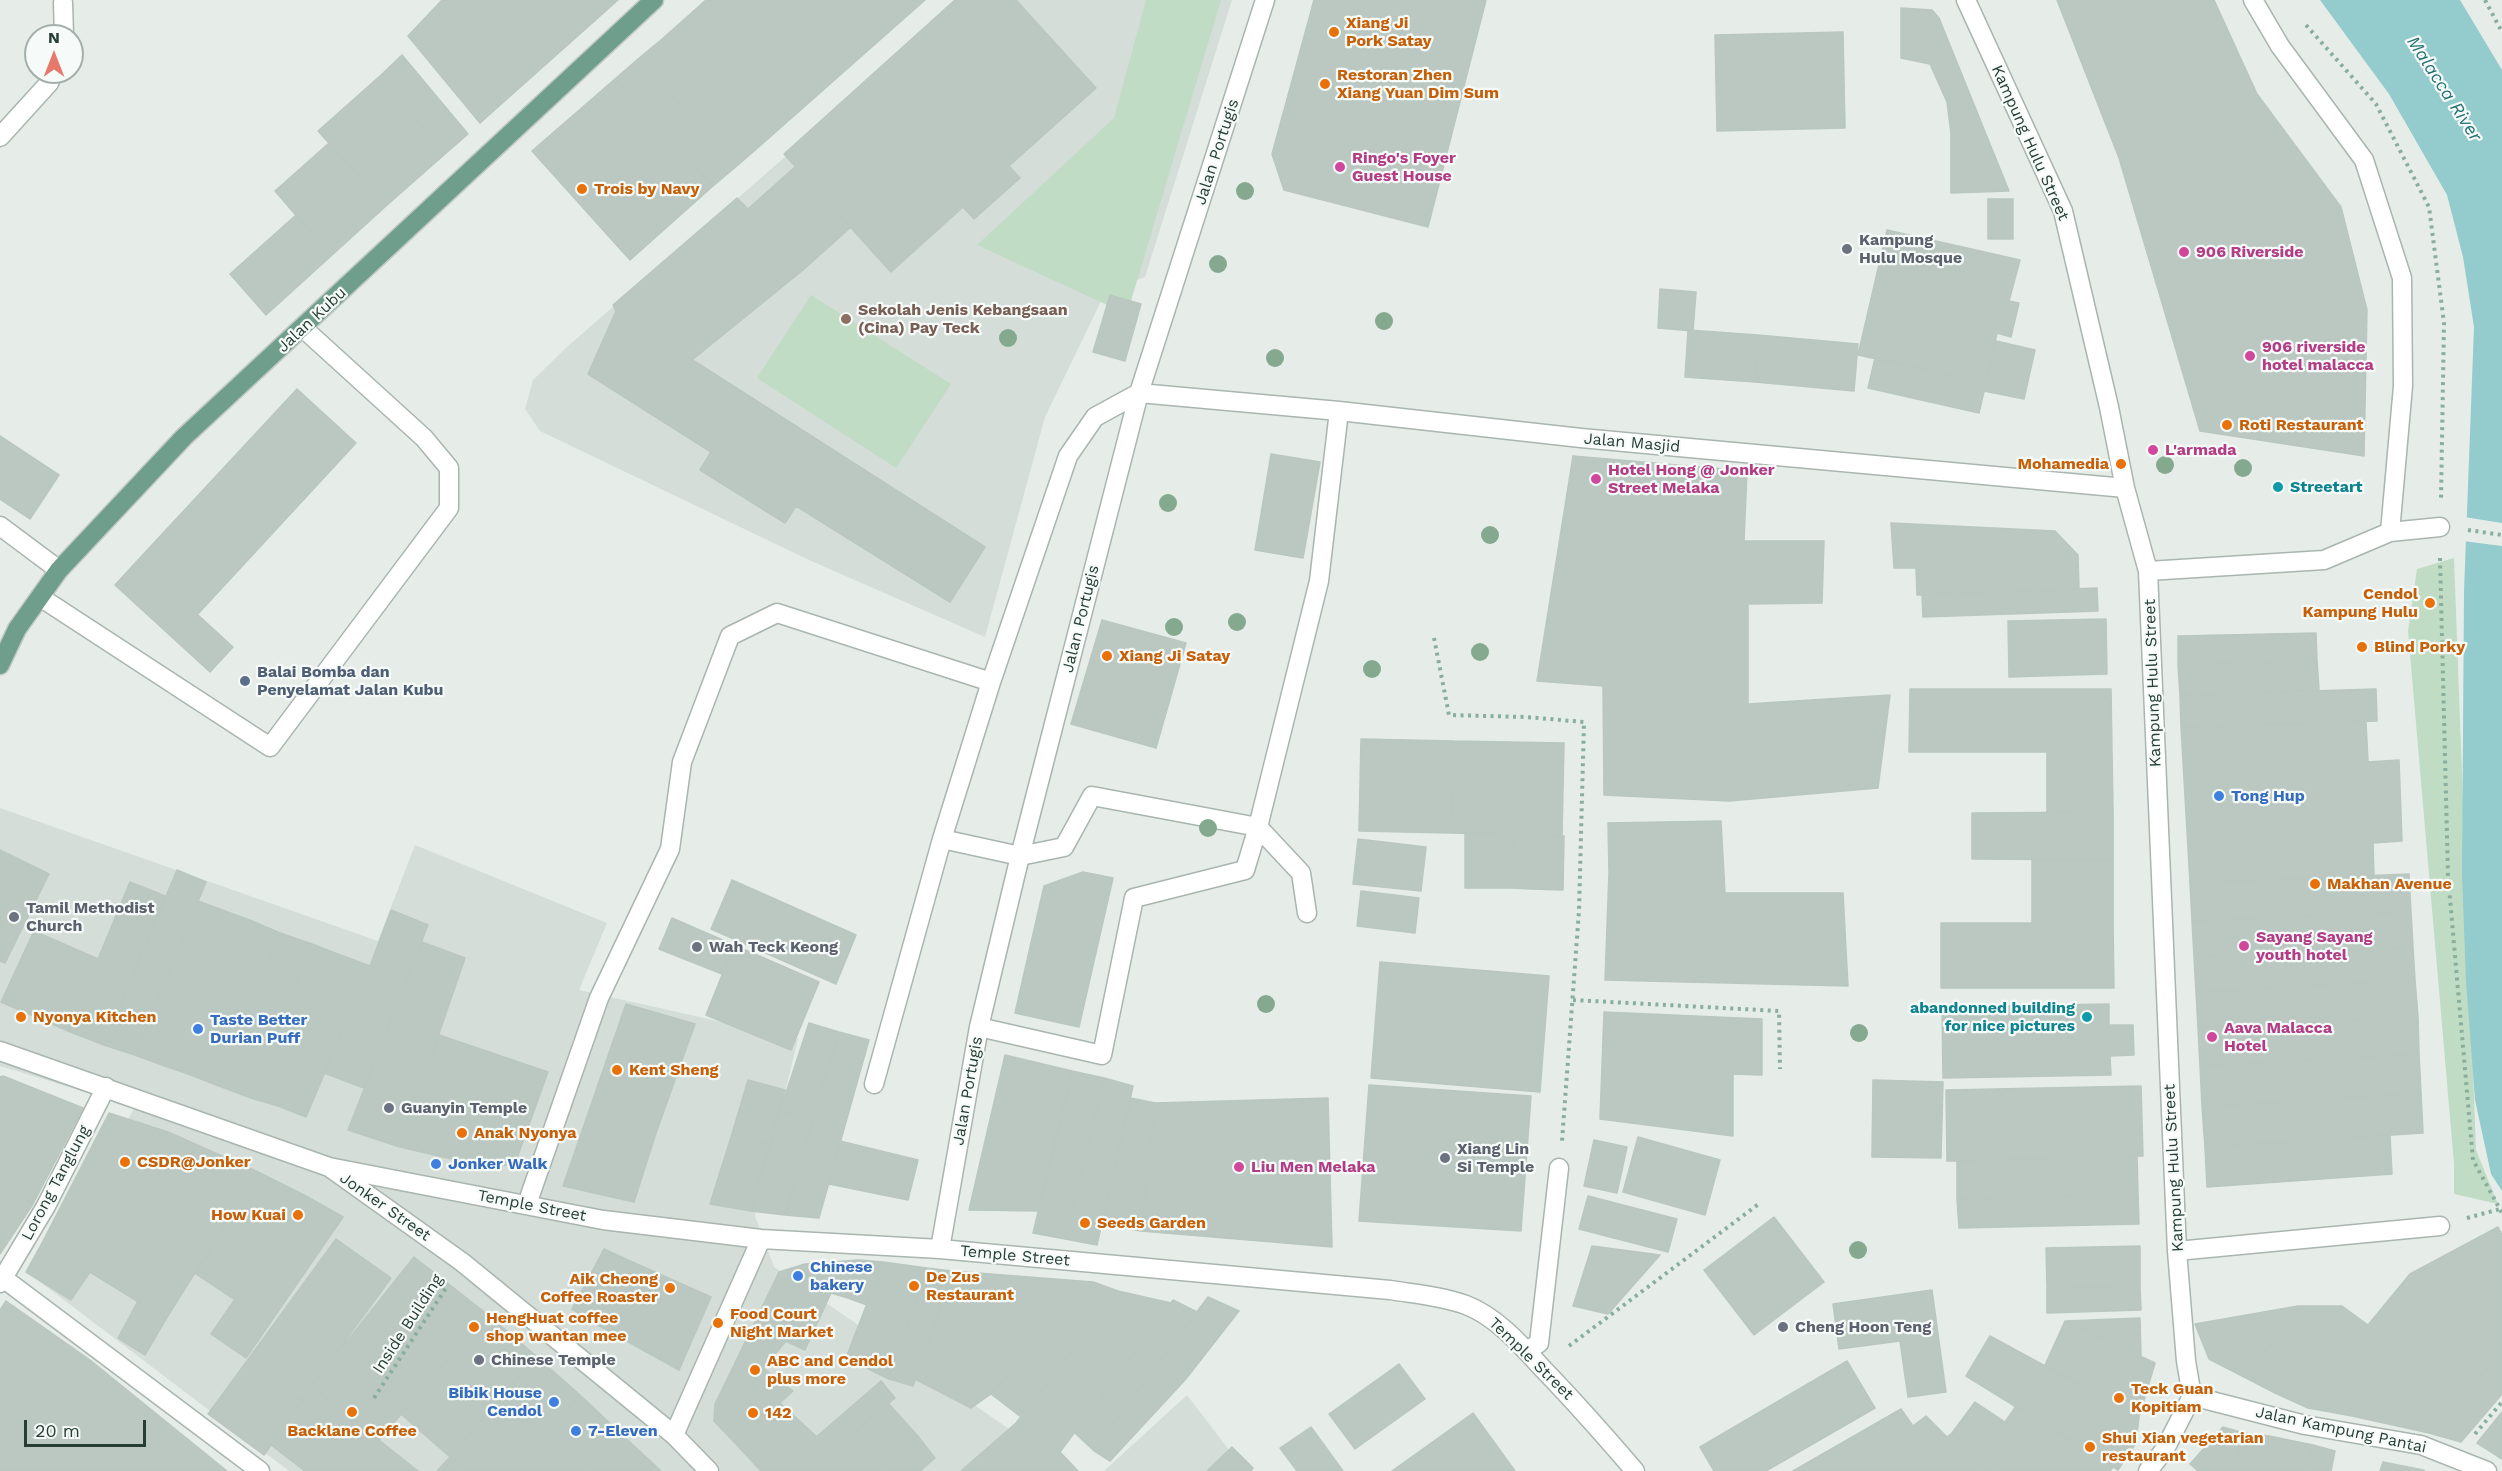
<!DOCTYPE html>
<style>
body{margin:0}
#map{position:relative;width:2502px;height:1471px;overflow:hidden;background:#e6ede9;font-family:"Work Sans",sans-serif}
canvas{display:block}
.north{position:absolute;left:24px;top:24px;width:60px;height:60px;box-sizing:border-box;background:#f6faf8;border:2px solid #a3afaa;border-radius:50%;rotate:0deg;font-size:16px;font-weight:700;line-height:24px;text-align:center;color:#263e35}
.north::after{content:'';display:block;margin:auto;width:21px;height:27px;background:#e57a6c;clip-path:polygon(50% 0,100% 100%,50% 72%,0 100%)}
.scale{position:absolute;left:24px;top:1420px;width:122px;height:27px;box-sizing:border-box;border:3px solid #263e35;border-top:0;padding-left:8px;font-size:18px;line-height:21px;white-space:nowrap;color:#263e35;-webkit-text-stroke:4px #f6faf8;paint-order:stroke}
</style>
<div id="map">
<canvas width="2502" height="1471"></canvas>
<div class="north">N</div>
<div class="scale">20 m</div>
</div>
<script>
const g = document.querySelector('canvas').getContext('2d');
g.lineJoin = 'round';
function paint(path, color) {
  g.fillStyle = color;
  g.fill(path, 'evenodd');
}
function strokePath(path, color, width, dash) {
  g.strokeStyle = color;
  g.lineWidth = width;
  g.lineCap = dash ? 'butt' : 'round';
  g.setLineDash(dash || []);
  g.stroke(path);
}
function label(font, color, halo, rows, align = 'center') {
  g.font = font + ' "Work Sans",sans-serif';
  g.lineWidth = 4.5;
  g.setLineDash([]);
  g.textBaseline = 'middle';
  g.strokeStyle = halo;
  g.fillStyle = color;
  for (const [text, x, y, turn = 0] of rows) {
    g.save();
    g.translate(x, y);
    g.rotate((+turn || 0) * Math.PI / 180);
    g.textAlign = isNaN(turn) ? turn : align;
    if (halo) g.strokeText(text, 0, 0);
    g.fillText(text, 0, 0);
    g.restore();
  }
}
const built = new Path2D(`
 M965,0H1232L1145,277L1106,291L1045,417L985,637L809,560L540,431L525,409L533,380L567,347Z
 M0,808L378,941L415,845L607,923L579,990L798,1039L755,1216L774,1267L1070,1471H289L39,1281L135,1107L0,1066Z
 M1187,1395L1245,1471H1104Z`);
const green = new Path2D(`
 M1146,0H1221L1131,301L1110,295L1107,305L977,245L1114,118Z
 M811,295L951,384L896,468L757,378Z
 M2454,558L2476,1150L2498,1204L2454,1194V1164L2408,631L2417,569Z`);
const water = new Path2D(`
 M2320,0H2460L2502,70V1191L2491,1174L2475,1100L2466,981L2462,874L2464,591L2474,327L2463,257L2447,195L2389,94Z`);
const pier = new Path2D(`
 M2464,517L2502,523V546L2463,541Z`);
const building = new Path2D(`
 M442,0H618L480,123L408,36Z
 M706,0H925L761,145L661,40Z
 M955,0H1016L1096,88L1009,166L1020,178L974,219L963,207L891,272L784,154Z
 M1314,0H1486L1428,227L1284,190L1272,154Z
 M2057,0H2214L2257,94L2341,207L2367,310L2364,456L2200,431L2119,158Z
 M1901,8L1932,10L1939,18L2009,191L1951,193V134L1947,102L1930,64L1901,58Z
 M1843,32L1845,128L1717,131L1715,35Z
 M661,40L761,145L738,165L638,59Z
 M402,55L468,134L445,154L380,76Z
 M638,59L738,165L713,186L615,79Z
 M380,76L445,154L386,206L318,131Z
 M615,79L713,186L630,260L532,151Z
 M329,143L386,206L331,256L275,191Z
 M796,166L851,227L803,270L692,360L616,311L613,305L737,198L748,209Z
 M1988,199H2013V239H1988Z
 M296,215L331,256L266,315L230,274Z
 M1887,230L2020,260L2009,301L2019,303L2011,337L1997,333L1986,383L1858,355Z
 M1660,289L1696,292L1693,331L1658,328Z
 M1110,295L1141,304L1125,361L1093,352Z
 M616,311L985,547L950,602L796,506L785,523L700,470L711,452L588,374Z
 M1688,330L1758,335L1755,382L1685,377Z
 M1758,335L1858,344L1854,391L1755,382Z
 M1996,341L2035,350L2024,399L1984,391Z
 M1875,358L1986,383L1979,413L1868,388Z
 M297,389L356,443L197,615L138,560Z
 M0,436L59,475L30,519L0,499Z
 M1271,454L1320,462L1303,558L1255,550Z
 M1573,456L1747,471L1744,541H1824L1822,603L1748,604V704L1890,695L1878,788L1729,801L1604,795L1603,686L1537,681Z
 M1891,523L2055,531L2078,555L2079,589L1917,595L1916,568H1894Z
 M138,560L233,647L210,672L115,585Z
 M2097,588L2098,611L1923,617L1922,595Z
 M2106,619L2107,674L2009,677L2008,621Z
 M1102,620L1186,643L1156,748L1071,724Z
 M2316,633L2317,660L2178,665V636Z
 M2317,660L2319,690L2180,695L2178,665Z
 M1910,689H2111L2112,752H1909Z
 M2376,689L2377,721L2181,727L2180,695Z
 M2366,722L2368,762L2399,760L2402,841L2373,843L2374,876L2190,883L2181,727Z
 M1361,739L1454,741L1451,833L1359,831Z
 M1454,741L1564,743L1562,836L1451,833Z
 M2047,752H2112L2113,812L2047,813Z
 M2113,812V860L1972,859V813Z
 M1721,821L1725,893H1843L1848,986L1605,980L1609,873L1608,823Z
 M1465,834L1513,835L1512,888H1465Z
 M1513,835H1531V889L1512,888Z
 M1531,835L1564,836L1563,890L1531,889Z
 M1358,839L1426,847L1421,891L1353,884Z
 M0,850L49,874L5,963L0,961Z
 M2032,860H2113V923H2032Z
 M177,870L206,882L135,1055L104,1045Z
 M1083,872L1113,878L1079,1027L1015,1013L1044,886Z
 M2409,874L2411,912L2192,921L2190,883Z
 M732,880L856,935L836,984L711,929Z
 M130,882L165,896L104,1045L68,1031Z
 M1361,891L1419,898L1415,933L1357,926Z
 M198,901L225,911L162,1065L135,1055Z
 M391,910L428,925L364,1088L324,1073L370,966Z
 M225,911L252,921L191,1075L162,1065Z
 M2411,912L2413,947L2194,957L2192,921Z
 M672,918L734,945L722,974L659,949Z
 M252,921L280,933L219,1086L191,1075Z
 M1941,923H2113L2114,988H1941Z
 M34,931L98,959L68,1031L1,1002Z
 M280,933L312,944L251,1098L219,1086Z
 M422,942L465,958L400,1147L348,1130Z
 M312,944L343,956L278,1106L251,1098Z
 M734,945L819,982L791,1050L706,1015Z
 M2413,947L2415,980L2196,992L2194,957Z
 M343,956L370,966L306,1117L278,1106Z
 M1380,962L1549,976L1540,1092L1371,1078Z
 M2415,980L2418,1017L2198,1028L2196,992Z
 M626,1004L695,1024L656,1133L634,1202L563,1186Z
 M2109,1004V1025H2133L2134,1055L2110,1056L2111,1075L1943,1078L1942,1007Z
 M1604,1012L1762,1019V1075L1733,1074V1136L1600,1119Z
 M2418,1017L2419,1054L2200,1066L2198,1028Z
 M809,1023L839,1032L813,1119L780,1111Z
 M839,1032L869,1040L819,1218L785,1215Z
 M439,1035L548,1072L517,1158L507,1165L486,1167L400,1147Z
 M2419,1054L2421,1093L2202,1107L2200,1066Z
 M1005,1055L1072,1071L1039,1211L969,1210Z
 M1072,1071L1104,1078L1065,1239L1033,1233Z
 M3,1076L83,1108L33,1204L0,1186V1077Z
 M1104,1078L1133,1086L1097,1245L1065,1239Z
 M748,1080L785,1090L769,1145L732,1134Z
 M1873,1080L1943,1082L1941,1158L1872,1157Z
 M1369,1085L1531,1096L1521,1231L1359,1221Z
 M2141,1086L2143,1156L1947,1161L1946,1090Z
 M2421,1093L2423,1133L2205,1147L2202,1107Z
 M1131,1098L1155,1103L1141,1231L1101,1225Z
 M1328,1098L1332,1247L1141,1231L1155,1103Z
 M780,1111L813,1119L785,1215L751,1211Z
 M109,1113L168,1132L90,1272L42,1243Z
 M168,1132L258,1172L166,1319L90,1272Z
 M732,1134L769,1145L751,1211L710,1204Z
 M2390,1135L2392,1174L2207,1187L2205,1147Z
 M1638,1137L1720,1160L1705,1215L1623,1192Z
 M1594,1140L1627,1147L1617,1193L1584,1186Z
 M840,1141L918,1160L908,1200L829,1184Z
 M2137,1156L2138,1194L1957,1199V1161Z
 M258,1172L306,1196L235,1300L196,1274Z
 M0,1186L33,1204L0,1254Z
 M2138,1194L2139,1224L1959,1228L1957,1199Z
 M306,1196L343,1217L246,1358L211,1334Z
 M1588,1196L1677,1219L1668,1252L1579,1229Z
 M1774,1217L1824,1282L1754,1335L1704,1270Z
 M2498,1227L2502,1235V1258L2434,1304L2352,1416L2308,1408L2368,1325L2410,1274Z
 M336,1239L391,1278L302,1400L247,1361Z
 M42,1243L90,1272L71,1300L26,1272Z
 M1592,1246L1660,1255L1608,1314L1573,1306Z
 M2140,1246V1286L2047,1288L2046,1248Z
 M604,1249L628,1260L596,1324L572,1309Z
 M414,1257L487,1314L379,1440L312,1385Z
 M2502,1258V1304L2458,1343L2393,1425L2352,1416L2434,1304Z
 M628,1260L711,1297L679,1370L596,1324Z
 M859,1260L883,1262L867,1305L848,1298Z
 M859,1260L848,1298L831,1293L805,1350L753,1326L779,1272L805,1264Z
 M883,1262L927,1268L889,1379L846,1358Z
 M927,1268L952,1271L913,1386L889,1379Z
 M952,1271L1093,1282L991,1394L971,1408L915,1379Z
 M1093,1282L1118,1291L1021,1417L991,1394Z
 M2140,1286L2141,1310L2047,1313V1288Z
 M1932,1290L1946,1392L1908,1397L1900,1341L1839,1349L1833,1304Z
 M1118,1291L1171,1303L1060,1452L1016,1423Z
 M1208,1297L1239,1311L1185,1380L1110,1461L1093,1450Z
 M1173,1300L1197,1312L1093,1450L1075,1433Z
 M6,1301L90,1360L9,1471H0V1310Z
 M138,1301L166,1319L145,1355L118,1338Z
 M2502,1304V1352L2429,1433L2393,1425L2458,1343Z
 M2298,1306L2246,1378L2209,1359L2195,1324Z
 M2298,1306H2342L2275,1393L2246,1378Z
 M2342,1306L2368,1325L2308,1408L2275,1393Z
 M487,1314L536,1356L450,1457L401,1414Z
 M2140,1318L2141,1356L2065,1321Z
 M2065,1321L2155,1363L2139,1417L2045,1365Z
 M753,1326L786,1341L763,1368L793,1391L735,1443L714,1421L715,1404Z
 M1990,1336L2139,1417L2136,1443L2118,1470L1966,1376Z
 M2502,1352V1394L2461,1442L2429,1433Z
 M536,1356L580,1395L512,1471H466L450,1457Z
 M90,1360L227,1471H9Z
 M247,1361L302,1400L264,1455L208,1414Z
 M1847,1361L1875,1408L1766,1471H1714L1700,1447Z
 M1399,1364L1425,1399L1355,1449L1329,1414Z
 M881,1381L895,1398L809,1471H777Z
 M312,1387L379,1440L418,1471H305L271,1445Z
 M580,1395L618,1431L582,1471H512Z
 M1975,1402L2005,1422L2081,1471H2002L1952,1433Z
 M780,1403L817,1437L777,1471H761L735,1443Z
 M888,1403L917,1435L875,1471H809Z
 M2016,1406L2113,1467L2110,1471H2081L2005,1422Z
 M1901,1409L1913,1426L1926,1416L1947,1437L1952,1433L1984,1457L1973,1471H1793Z
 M2502,1412V1459L2477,1443Z
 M1473,1413L1515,1471H1392Z
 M1016,1423L1060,1452L1078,1471H961Z
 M1311,1427L1343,1471H1297L1280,1448Z
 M2223,1427L2244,1433L2234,1471H2198L2190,1464Z
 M618,1431L661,1471H582Z
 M2244,1433L2269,1436L2259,1471H2234Z
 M917,1435L935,1458L920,1471H875Z
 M2269,1436L2313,1445L2303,1471H2259Z
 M2313,1445L2335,1451L2331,1471H2303Z
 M1232,1447L1253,1468L1251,1471H1207Z
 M450,1457L466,1471H437Z
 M1984,1457L2002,1471H1973Z
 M2383,1462L2423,1470L2425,1471H2380Z`);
const path = new Path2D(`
 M2485,0L2502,32
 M2306,25L2376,104L2429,207L2444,323L2441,499
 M2468,530L2502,535
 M2440,558L2448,876L2473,1160L2502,1213
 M1434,638L1449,715L1526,717L1584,722L1579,911L1562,1141
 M1573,1000L1779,1011L1780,1069
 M2467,1218L2500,1209
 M1569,1346L1760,1203
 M374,1398L446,1288
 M2475,1434L2502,1402`);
const minor = new Path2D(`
 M1966,0L2063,211L2109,407L2125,488L2148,571L2177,1251L2186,1361L2192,1396
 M2253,0L2280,46L2364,160L2402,278L2403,386L2390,532
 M63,3L64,36
 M0,137L49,83L54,72
 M0,526L59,570
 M2148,571L2324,560L2390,532L2440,527
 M40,597L270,747L449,508V468L424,438L303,328
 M991,682L1068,456L1095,417L1139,393L1339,411L1581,438L2125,488
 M1307,913L1301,873L1258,827L1319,581L1339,411
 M0,1051L329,1167L462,1262L674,1435L709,1471
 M874,1084L942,839
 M329,1167L603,1220L761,1239L940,1249L1390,1290C1415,1294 1442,1296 1466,1305C1497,1317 1521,1345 1543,1369C1575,1402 1605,1436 1635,1471
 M527,1204L599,998L670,849L682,762L730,636L777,613L991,682L942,839L1020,856L1064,847L1092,796L1258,827L1245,870L1134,898L1102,1055L979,1027
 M940,1249L979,1027L1020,856L1139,393L1265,0
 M2177,1251L2440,1226
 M3,1278L46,1206L106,1087
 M0,1283L3,1278L260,1471
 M1527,1351L1539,1343L1559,1168
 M2192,1396L2305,1425L2421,1445L2487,1471
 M674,1435L761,1239
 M2148,1471L2165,1449L2192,1396`);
const major = new Path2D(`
 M0,665L17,629L59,570L184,437L654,0`);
const trees = [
 [1245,191],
 [1218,264],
 [1384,321],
 [1008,338],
 [1275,358],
 [2165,465],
 [2243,468],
 [1168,503],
 [1490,535],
 [1237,622],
 [1174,627],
 [1480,652],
 [1372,669],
 [1208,828],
 [1266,1004],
 [1859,1033],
 [1858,1250]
];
const markers = [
 [1334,32,6,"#e8710a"],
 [1325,84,6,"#e8710a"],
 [1340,167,6,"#d1479c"],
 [582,189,6,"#e8710a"],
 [1847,249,6,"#6b7280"],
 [2184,252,6,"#d1479c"],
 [846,319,6,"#8d6e63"],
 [2250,356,6,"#d1479c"],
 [2227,425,6,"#e8710a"],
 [2153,450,6,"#d1479c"],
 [2121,464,6,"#e8710a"],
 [1596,479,6,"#d1479c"],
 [2278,487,6,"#0f9aa8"],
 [2430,603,6,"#e8710a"],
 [2362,647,6,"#e8710a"],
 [1107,656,6,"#e8710a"],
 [245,681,6,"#5c6f8a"],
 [2219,796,6,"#3f7fe0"],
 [2315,884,6,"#e8710a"],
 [14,917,6,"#6b7280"],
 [2244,946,6,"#d1479c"],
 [697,947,6,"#6b7280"],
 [21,1017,6,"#e8710a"],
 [2087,1017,6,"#0f9aa8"],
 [198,1029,6,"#3f7fe0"],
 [2212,1037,6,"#d1479c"],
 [617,1070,6,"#e8710a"],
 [389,1108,6,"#6b7280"],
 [462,1133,6,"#e8710a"],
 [1445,1158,6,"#6b7280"],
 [125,1162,6,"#e8710a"],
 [436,1164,6,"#3f7fe0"],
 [1239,1167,6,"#d1479c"],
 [298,1215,6,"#e8710a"],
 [1085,1223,6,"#e8710a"],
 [798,1276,6,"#3f7fe0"],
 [914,1286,6,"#e8710a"],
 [670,1288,6,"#e8710a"],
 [718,1323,6,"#e8710a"],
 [474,1327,6,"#e8710a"],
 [1783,1327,6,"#6b7280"],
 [479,1360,6,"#6b7280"],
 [755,1370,6,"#e8710a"],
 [2119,1398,6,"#e8710a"],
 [554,1402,6,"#3f7fe0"],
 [352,1412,6,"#e8710a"],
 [753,1413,6,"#e8710a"],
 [576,1431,6,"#3f7fe0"],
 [2090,1447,6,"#e8710a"]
];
const foodNames = [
 ["Xiang Ji",1346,23],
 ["Pork Satay",1346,41],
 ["Restoran Zhen",1337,75],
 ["Xiang Yuan Dim Sum",1337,93],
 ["Trois by Navy",594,189],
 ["Roti Restaurant",2239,425],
 ["Mohamedia",2109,464,"right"],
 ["Cendol",2418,594,"right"],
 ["Kampung Hulu",2418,612,"right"],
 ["Blind Porky",2374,647],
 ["Xiang Ji Satay",1119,656],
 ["Makhan Avenue",2327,884],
 ["Nyonya Kitchen",33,1017],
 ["Kent Sheng",629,1070],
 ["Anak Nyonya",474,1133],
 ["CSDR@Jonker",137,1162],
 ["How Kuai",286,1215,"right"],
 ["Seeds Garden",1097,1223],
 ["De Zus",926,1277],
 ["Restaurant",926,1295],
 ["Aik Cheong",658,1279,"right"],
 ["Coffee Roaster",658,1297,"right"],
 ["Food Court",730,1314],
 ["Night Market",730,1332],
 ["HengHuat coffee",486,1318],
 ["shop wantan mee",486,1336],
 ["ABC and Cendol",767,1361],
 ["plus more",767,1379],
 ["Teck Guan",2131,1389],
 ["Kopitiam",2131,1407],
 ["142",765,1413],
 ["Backlane Coffee",352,1431,"center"],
 ["Shui Xian vegetarian",2102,1438],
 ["restaurant",2102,1456]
];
const streetNames = [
 ["Kampung Hulu Street",2030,143,66],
 ["Jalan Portugis",1217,152,-72],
 ["Jalan Kubu",312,320,-43],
 ["Jalan Masjid",1632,443,5],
 ["Jalan Portugis",1081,619,-76],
 ["Kampung Hulu Street",2153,683,-92],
 ["Jalan Portugis",968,1091,-80],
 ["Kampung Hulu Street",2174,1168,-93],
 ["Lorong Tanglung",56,1183,-62],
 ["Temple Street",532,1206,11],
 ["Jonker Street",385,1207,35],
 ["Temple Street",1015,1256,5],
 ["Inside Building",408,1324,-57],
 ["Temple Street",1531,1359,44],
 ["Jalan Kampung Pantai",2341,1430,12]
];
const hotelNames = [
 ["Ringo's Foyer",1352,158],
 ["Guest House",1352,176],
 ["906 Riverside",2196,252],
 ["906 riverside",2262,347],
 ["hotel malacca",2262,365],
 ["L'armada",2165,450],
 ["Hotel Hong @ Jonker",1608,470],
 ["Street Melaka",1608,488],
 ["Sayang Sayang",2256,937],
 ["youth hotel",2256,955],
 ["Aava Malacca",2224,1028],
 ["Hotel",2224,1046],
 ["Liu Men Melaka",1251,1167]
];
const worshipNames = [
 ["Kampung",1859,240],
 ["Hulu Mosque",1859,258],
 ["Tamil Methodist",26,908],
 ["Church",26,926],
 ["Wah Teck Keong",709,947],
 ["Guanyin Temple",401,1108],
 ["Xiang Lin",1457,1149],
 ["Si Temple",1457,1167],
 ["Cheng Hoon Teng",1795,1327],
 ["Chinese Temple",491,1360]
];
const educationNames = [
 ["Sekolah Jenis Kebangsaan",858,310],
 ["(Cina) Pay Teck",858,328]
];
const cultureNames = [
 ["Streetart",2290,487],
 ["abandonned building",2075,1008,"right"],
 ["for nice pictures",2075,1026,"right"]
];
const serviceNames = [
 ["Balai Bomba dan",257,672],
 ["Penyelamat Jalan Kubu",257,690]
];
const shopNames = [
 ["Tong Hup",2231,796],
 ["Taste Better",210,1020],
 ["Durian Puff",210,1038],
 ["Jonker Walk",448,1164],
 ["Chinese",810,1267],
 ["bakery",810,1285],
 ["Bibik House",542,1393,"right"],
 ["Cendol",542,1411,"right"],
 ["7-Eleven",588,1431]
];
const waterNames = [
 ["Malacca River",2444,89,57]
];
paint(built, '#d4ddd8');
paint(green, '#c1dcc5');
paint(water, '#94cbcd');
paint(pier, '#e6ede9');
paint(building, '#bbc8c2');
strokePath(building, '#b9c7bf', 1.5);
strokePath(minor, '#a9b5af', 21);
strokePath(major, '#c2c9c6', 21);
strokePath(path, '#89ae9e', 4, [3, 4.5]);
strokePath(minor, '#fff', 18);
strokePath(major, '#6f9f8c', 18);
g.fillStyle = '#84a98e';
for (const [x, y] of trees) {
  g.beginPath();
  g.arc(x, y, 9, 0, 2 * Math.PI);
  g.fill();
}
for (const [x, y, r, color] of markers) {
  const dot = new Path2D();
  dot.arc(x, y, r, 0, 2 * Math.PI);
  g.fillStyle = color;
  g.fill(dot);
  strokePath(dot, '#f6faf8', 2);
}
label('bold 16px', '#c56008', '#f6faf8', foodNames, 'left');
label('16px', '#263e35', '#f6faf8', streetNames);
label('bold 16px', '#b23c85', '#f6faf8', hotelNames, 'left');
label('bold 16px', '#5b616d', '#f6faf8', worshipNames, 'left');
label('bold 16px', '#785e54', '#f6faf8', educationNames, 'left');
label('bold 16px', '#0d838f', '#f6faf8', cultureNames, 'left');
label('bold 16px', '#4e5e75', '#f6faf8', serviceNames, 'left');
label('bold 16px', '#366cbe', '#f6faf8', shopNames, 'left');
label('italic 18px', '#257275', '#f6faf8', waterNames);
</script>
